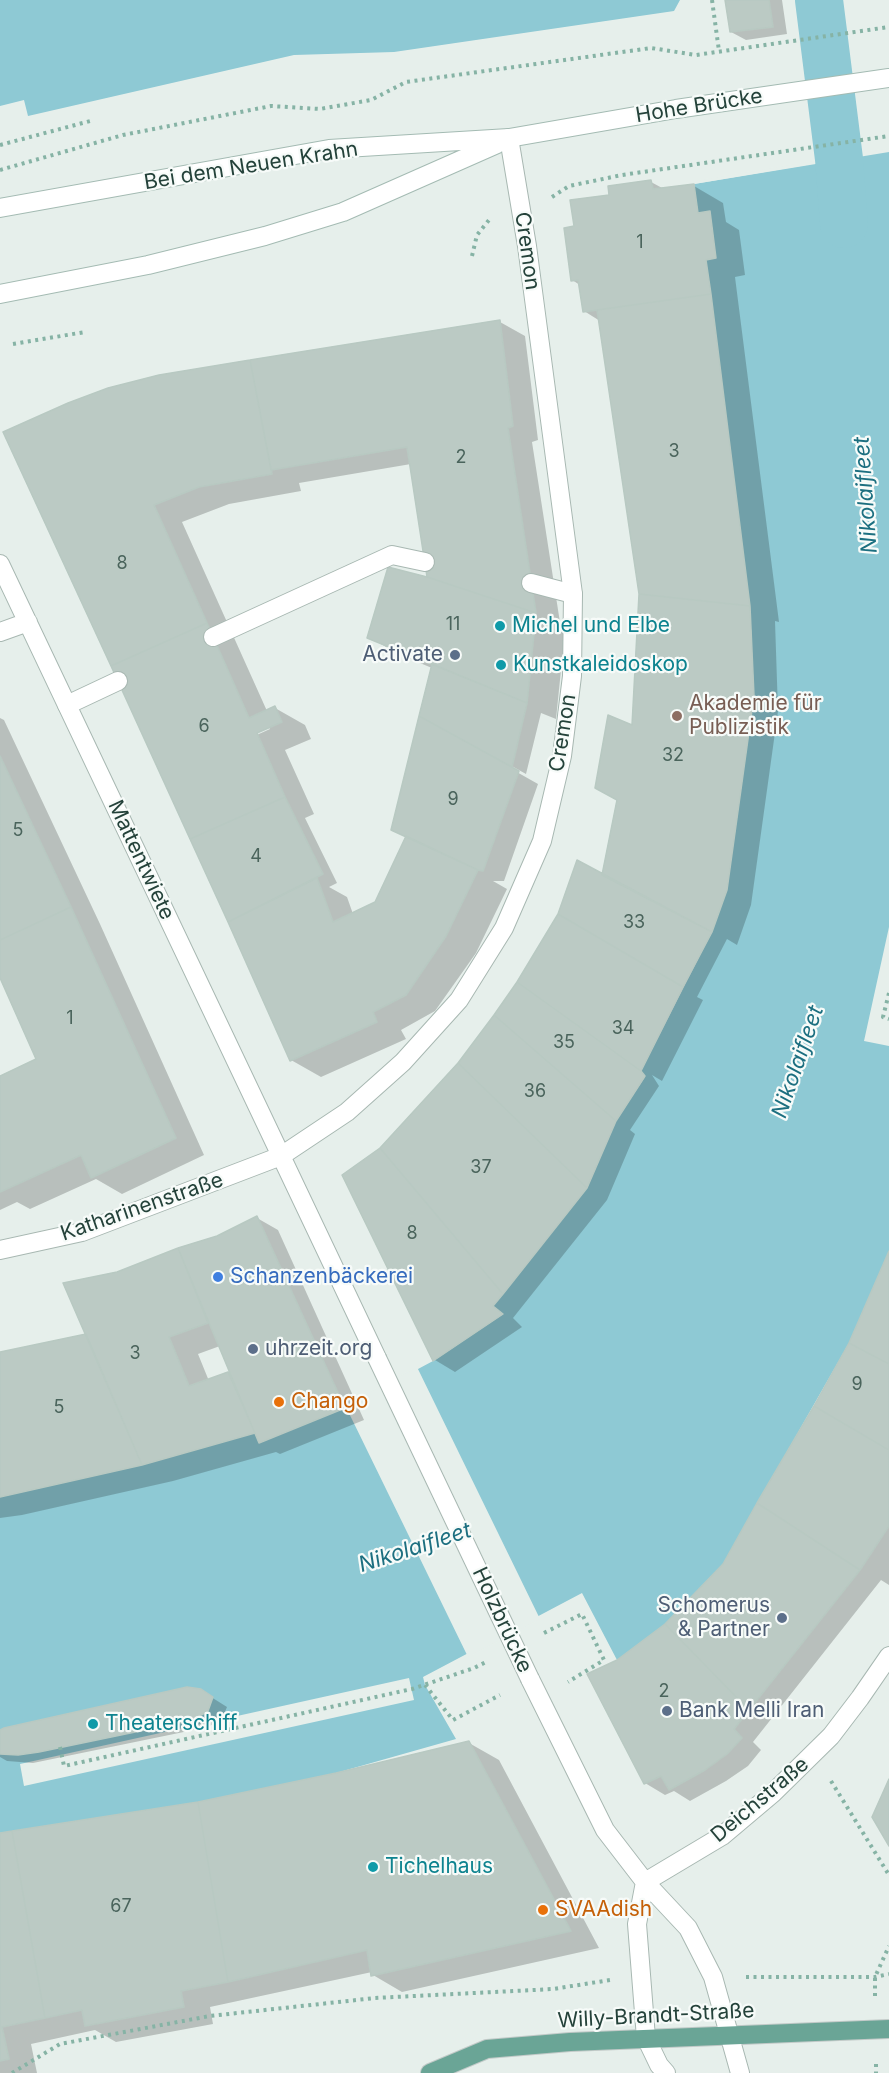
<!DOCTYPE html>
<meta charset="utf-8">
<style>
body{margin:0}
canvas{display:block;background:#e6efeb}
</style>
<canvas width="889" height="2073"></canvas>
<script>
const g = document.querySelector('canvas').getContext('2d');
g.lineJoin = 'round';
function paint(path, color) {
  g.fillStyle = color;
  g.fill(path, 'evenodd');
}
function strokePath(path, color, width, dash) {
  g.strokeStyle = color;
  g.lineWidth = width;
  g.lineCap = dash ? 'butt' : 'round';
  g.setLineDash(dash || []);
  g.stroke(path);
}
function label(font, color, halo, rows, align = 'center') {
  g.font = font + ' Inter,sans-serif';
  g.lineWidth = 4.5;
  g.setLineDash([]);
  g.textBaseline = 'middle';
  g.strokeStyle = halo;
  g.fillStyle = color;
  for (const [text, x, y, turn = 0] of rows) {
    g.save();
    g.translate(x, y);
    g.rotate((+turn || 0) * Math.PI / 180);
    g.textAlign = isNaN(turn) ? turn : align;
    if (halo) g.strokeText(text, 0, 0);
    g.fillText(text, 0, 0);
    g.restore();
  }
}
const water = new Path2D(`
 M0,0H680L674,11L394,52L294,55L28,116L24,100L0,106Z
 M889,151V1251L849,1343L723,1564L665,1624L617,1660L582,1593L423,1677L425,1685L456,1739L336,1773L198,1802L0,1833V1497L255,1433L259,1443L345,1408L433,1361L502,1315L493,1306L587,1188L616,1121L645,1077L641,1071L712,932L727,890L754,696L750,606L706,260L716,258L710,211L698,213L694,184Z`);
const pier = new Path2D(`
 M889,148V152L694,184V181Z
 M889,927V1046L864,1041Z
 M417,1367L540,1619L468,1657L345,1405Z
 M409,1678L414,1700L24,1786L20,1764Z`);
const shadow = new Path2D(`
 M727,0H782L787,34L746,40L731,32Z
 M651,182L664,189L694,186L723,203L726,222L739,230L745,275L735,277L779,622L775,621L778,711L751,905L737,945L727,939L697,997L703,1000L662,1081L652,1075L659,1086L630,1130L635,1134L607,1200L513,1318L522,1327L455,1372L435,1360L381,1149L459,1064L603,876L634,727L640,596L600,321L584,311L580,285L572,280L576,227L611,196Z
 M500,322L525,336L538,440L532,442L561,629L565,631L556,719L541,713L526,774L470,743L469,745L538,784L504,881H493L507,889L476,953L435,1011L401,1030L406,1039L321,1077L291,1060L5,432ZM411,464L429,579L369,637L398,654L432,668L393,829L407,837L376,903L353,914L347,897L329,887L337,883L305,818L314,814L285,750L311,739L305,725L275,708L267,711L182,522L229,504L301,491L299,483ZM268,726L270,729L250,738L249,735Z
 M0,718L4,720L100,924L204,1155L122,1194L96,1179L30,1209L17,1202L0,1210V1078L38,1060L0,974Z
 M257,1218L278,1230L364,1420L280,1454L276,1452L173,1481L22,1515L0,1518V1353L88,1335L117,1273L178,1250L218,1237ZM220,1346L233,1376L228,1373L209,1381L198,1354Z
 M889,1255V1585L881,1580L753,1742L761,1750L748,1766L726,1781L690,1801L674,1791L665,1795L645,1783L617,1661L666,1625L724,1565L850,1344Z
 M200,1690L227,1707L222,1719L208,1727L33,1763L7,1761L0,1757V1732Z
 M469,1743L499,1760L599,1948L402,1992L373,1975L372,1972L210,2007L213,2024L116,2042L95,2030L31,2044L37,2073H0V1835L199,1804L336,1775Z`);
const canal = new Path2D(`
 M819,0L839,159L844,224`);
const building = new Path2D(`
 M725,0H769L773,27L730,32Z
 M651,180L653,189L694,184L698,213L710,211L716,258L706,260L711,294L583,312L578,280L571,281L564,228L574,226L570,200L609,195L608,186Z
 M711,294L750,606L639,594L597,310Z
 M500,320L513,426L508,428L536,613L427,577L407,447L271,470L250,360Z
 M250,360L272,474L199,487L154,505L207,623L111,666L3,432L68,403L108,388L159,375Z
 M388,567L427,577L536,613L527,703L367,638Z
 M639,594L750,606L754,696L727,890L712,932L602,875L617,800L595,788L608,715L632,725Z
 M207,623L249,718L275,706L282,722L257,733L285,797L190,839L111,666Z
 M432,664L527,703L512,767L419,716Z
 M419,716L519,771L483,871L478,870L391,830Z
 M0,756L71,907L0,940Z
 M285,797L323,874L228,922L190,839Z
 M406,836L478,870L446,936L406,995L373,1012L377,1022L290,1061L228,922L317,878L333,922L375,902Z
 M577,860L712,932L683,987L558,914Z
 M71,907L176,1138L91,1178L81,1155L0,1192V1076L36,1059L0,978V940Z
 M558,914L683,987L641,1071L517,982Z
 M517,982L641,1071L645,1076L616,1121L494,1015Z
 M494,1015L616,1121L587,1188L458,1063Z
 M458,1063L587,1188L503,1294L380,1148Z
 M380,1148L503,1294L493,1306L503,1314L433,1361L342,1175Z
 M257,1216L345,1408L259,1443L178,1248L217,1236Z
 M178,1248L208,1323L169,1337L189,1386L228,1372L255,1433L142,1465L63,1283L117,1272Z
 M889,1251V1364L849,1343Z
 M86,1334L142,1465L0,1497V1352Z
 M849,1343L889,1364V1450L814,1406Z
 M814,1406L889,1450V1526L860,1570L757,1503Z
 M757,1503L860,1570L749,1710L665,1624L723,1564Z
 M665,1624L749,1710L734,1729L742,1738L727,1754L705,1770L669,1790L661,1776L644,1784L587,1674L617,1660Z
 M187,1687L201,1689L213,1697L208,1711L193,1720L39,1752L18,1755L0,1754V1730L4,1728Z
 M469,1741L571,1931L371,1976L367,1950L228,1982L198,1802L336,1773Z
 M889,1779V1846L872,1817Z
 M198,1802L228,1982L181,1991L184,2007L85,2026L82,2010L45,2018L12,1831Z
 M12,1831L45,2018L2,2027L9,2059L0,2061V1833Z`);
const path = new Path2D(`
 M712,0L719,51
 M0,145L94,120
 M0,170L123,135L271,106L320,109L371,100L406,82L651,48L696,55L889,27
 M552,197L569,186L622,175L889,136
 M472,256L477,235L489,220
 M13,344L85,332
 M889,993L883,1017L889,1019
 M544,1633L582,1614L604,1660L568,1682
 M425,1685L453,1720L500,1695
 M60,1747L64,1766L412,1689L474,1668L486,1662
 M831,1781L889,1875
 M746,1977H875L889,1974
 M875,1996V1977L889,1946
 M876,2064V2073
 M12,2073L60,2044L210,2016L375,1998L553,1989L610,1980`);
const service = new Path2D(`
 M531,583L573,594
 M213,637L392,555L425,562
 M67,705L118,681`);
const minor = new Path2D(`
 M0,564L377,1358
 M0,632L28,622
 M0,1250L82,1232L281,1156L347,1112L403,1062L459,1000L504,928L542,841L562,756L572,676L573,594L527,246L509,138
 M530,1679L605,1830L645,1882L688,1928L713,1977L740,2073
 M666,2073L659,2065L646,2038L637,1924L645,1882L722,1836L773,1793L831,1736L860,1698L889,1656`);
const secondary = new Path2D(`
 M0,208L329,149L509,138L676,109L889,78
 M0,294L148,265L265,236L343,212L497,144`);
const primary = new Path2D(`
 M430,2073L487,2049L570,2042L889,2029`);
const minorBridge = new Path2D(`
 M377,1358L530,1679`);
const markers = [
 [500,626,6,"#0f9aa8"],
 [455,655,6,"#5c6f8a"],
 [501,665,6,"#0f9aa8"],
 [677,716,6,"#8d6e63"],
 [218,1277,6,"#3f7fe0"],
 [253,1349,6,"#5c6f8a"],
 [279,1402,6,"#e8710a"],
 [782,1618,6,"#5c6f8a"],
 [667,1711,6,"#5c6f8a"],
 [93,1724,6,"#0f9aa8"],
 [373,1867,6,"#0f9aa8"],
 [543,1910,6,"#e8710a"]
];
const numberNames = [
 ["1",640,243],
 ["3",674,452],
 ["2",461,458],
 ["8",122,564],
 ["11",453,625],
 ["6",204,727],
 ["32",673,756],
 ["9",453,800],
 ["5",18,831],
 ["4",256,857],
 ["33",634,923],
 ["1",70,1019],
 ["34",623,1029],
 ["35",564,1043],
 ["36",535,1092],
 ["37",481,1168],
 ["8",412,1234],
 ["3",135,1354],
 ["9",857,1385],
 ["5",59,1408],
 ["2",664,1692],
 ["67",121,1907]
];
const streetNames = [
 ["Hohe Brücke",699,106,-9],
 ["Bei dem Neuen Krahn",251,166,-9],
 ["Cremon",527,251,82],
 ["Cremon",563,733,-81],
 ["Mattentwiete",141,860,65],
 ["Katharinenstraße",142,1207,-19],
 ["Holzbrücke",502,1620,65],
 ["Deichstraße",760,1800,-40],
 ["Willy-Brandt-Straße",656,2016,-3]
];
const cultureNames = [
 ["Michel und Elbe",512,626],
 ["Kunstkaleidoskop",513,665],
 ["Theaterschiff",105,1724],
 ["Tichelhaus",385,1867]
];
const serviceNames = [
 ["Activate",443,655],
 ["uhrzeit.org",265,1349,"left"],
 ["Schomerus",770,1606],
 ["& Partner",770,1630],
 ["Bank Melli Iran",679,1711,"left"]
];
const educationNames = [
 ["Akademie für",689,704],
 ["Publizistik",689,728]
];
const shopNames = [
 ["Schanzenbäckerei",230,1277]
];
const foodNames = [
 ["Chango",291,1402],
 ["SVAAdish",555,1910]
];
const waterNames = [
 ["Nikolaifleet",866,495,-94],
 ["Nikolaifleet",798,1062,-71],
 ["Nikolaifleet",415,1548,-18]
];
paint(water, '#8ec9d4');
paint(pier, '#e6efeb');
paint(shadow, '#0003');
strokePath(canal, '#8ec9d4', 48);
paint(building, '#bbcac4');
strokePath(building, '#b8c9c2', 1.5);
strokePath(service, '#a8b8b2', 20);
strokePath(minor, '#a8b8b2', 20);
strokePath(secondary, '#a4bbb3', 20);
strokePath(primary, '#c2cac8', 20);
strokePath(path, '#86b3a5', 4, [3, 4.5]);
strokePath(service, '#fff', 18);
strokePath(minor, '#fff', 18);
strokePath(secondary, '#fff', 18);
strokePath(primary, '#6aa596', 18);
strokePath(minorBridge, '#a8b8b2', 20, []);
strokePath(minorBridge, '#fff', 18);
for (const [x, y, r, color] of markers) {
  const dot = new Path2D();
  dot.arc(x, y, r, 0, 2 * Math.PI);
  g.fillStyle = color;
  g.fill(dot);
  strokePath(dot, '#f7fbf9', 2);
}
label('18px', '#4a645c', null, numberNames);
label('21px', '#24423a', '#f7fbf9', streetNames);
label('21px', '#0d838f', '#f7fbf9', cultureNames, 'left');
label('21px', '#4e5e75', '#f7fbf9', serviceNames, 'right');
label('21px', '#785e54', '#f7fbf9', educationNames, 'left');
label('21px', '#366cbe', '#f7fbf9', shopNames, 'left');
label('21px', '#c56008', '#f7fbf9', foodNames, 'left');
label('italic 22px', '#1c6f80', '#f7fbf9', waterNames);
</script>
